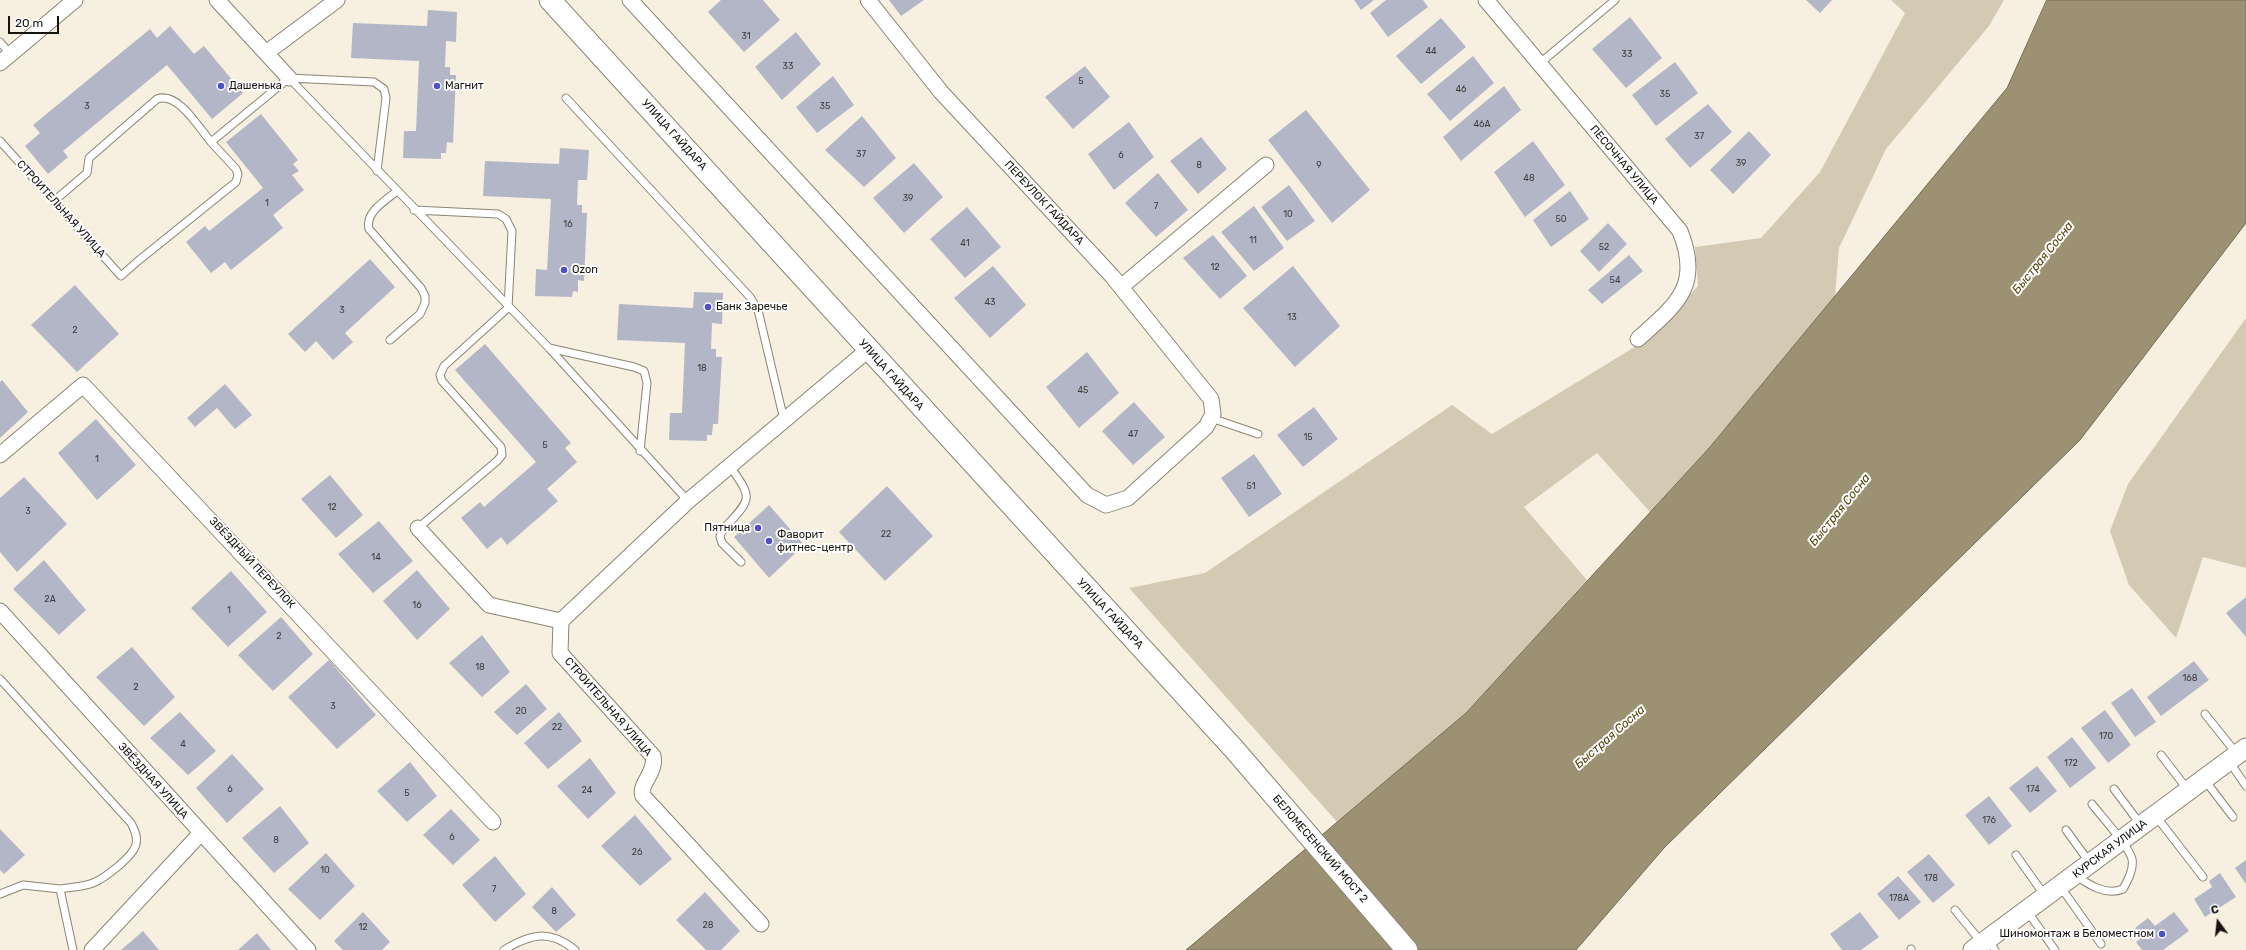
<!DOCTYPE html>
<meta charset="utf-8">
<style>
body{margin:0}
#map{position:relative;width:2246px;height:950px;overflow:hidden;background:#f7f0e0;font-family:Rubik,sans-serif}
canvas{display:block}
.north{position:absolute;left:2198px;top:902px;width:40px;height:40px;-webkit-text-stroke:3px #fefefe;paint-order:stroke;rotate:345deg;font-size:11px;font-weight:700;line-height:16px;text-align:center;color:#16140e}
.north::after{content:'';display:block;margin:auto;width:14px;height:18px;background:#16140e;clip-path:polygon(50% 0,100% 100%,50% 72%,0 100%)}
.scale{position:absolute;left:8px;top:16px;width:51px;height:18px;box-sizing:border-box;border:2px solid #16140e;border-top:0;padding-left:5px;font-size:12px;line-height:14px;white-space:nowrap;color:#16140e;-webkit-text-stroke:3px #fefefe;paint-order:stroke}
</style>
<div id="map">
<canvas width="2246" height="950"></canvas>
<div class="north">С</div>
<div class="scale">20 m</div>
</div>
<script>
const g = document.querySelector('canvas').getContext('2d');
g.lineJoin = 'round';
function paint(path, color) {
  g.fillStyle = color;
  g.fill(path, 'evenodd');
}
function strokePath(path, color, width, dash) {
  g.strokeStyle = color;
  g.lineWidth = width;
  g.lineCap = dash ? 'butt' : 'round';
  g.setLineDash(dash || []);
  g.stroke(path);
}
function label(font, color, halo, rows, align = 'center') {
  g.font = font + ' Rubik,sans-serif';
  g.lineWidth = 4;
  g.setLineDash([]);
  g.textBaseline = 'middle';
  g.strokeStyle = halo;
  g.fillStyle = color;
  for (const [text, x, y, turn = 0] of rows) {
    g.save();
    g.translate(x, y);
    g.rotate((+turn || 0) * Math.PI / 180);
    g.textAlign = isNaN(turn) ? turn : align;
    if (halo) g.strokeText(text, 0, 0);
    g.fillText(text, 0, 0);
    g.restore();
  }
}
const green = new Path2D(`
 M1891,0H2004L1989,26L1886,149L1839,248L1835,296L1710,447L1650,512L1597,453L1524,507L1587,580L1466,713L1337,822L1129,588L1205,573L1452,405L1492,434L1651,337L1698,286L1695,247L1761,238L1820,172L1905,13Z
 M2246,318V568L2203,557L2176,638L2129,585L2110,531L2128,484Z`);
const water = new Path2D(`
 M2047,0H2246V223L2080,440L1664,848L1576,950H1186L1466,713L1710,447L2007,88Z`);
const building = new Path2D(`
 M721,0H763L780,20L744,52L708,12Z
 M889,0H924L901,16Z
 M1354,0H1374L1361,10Z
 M1386,0H1423L1428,7L1388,37L1370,13Z
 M1806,0H1832L1820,13Z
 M428,10L457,12L456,42L446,41L445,67H450V75H456L453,143L447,142L446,153H441V159L403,158L404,131H416L419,61L351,58L353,23L427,26Z
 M1630,17L1662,58L1626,88L1592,49Z
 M1441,18L1466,47L1421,84L1396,56Z
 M170,26L194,54L204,46L243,93L212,119L167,65L63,151L68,157L48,174L25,146L40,133L33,125L150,29L157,38Z
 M796,32L821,64L782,100L755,67Z
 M1473,56L1494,83L1450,121L1427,94Z
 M1675,62L1698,93L1656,126L1632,95Z
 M1085,66L1110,97L1073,129L1045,97Z
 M833,76L854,105L817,133L796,107Z
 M1504,86L1521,110L1461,161L1443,137Z
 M1708,104L1732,132L1690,168L1665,139Z
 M1306,110L1370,190L1332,223L1268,140Z
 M261,114L298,160L293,164L299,171L292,175L304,190L273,215L283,228L231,270L225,262L211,273L186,242L205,226L209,231L263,188L226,142Z
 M862,116L896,158L864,187L825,150Z
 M1129,122L1154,157L1114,190L1088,154Z
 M1749,131L1771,155L1733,194L1710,170Z
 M1201,137L1227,169L1198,194L1170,161Z
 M1533,141L1565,185L1525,217L1494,172Z
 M560,148L589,150L587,180H578L577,205H582V213H587L584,281L578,280V292L573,291L572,297L535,296L536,269L547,270L551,199L483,196L485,161L559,164Z
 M914,163L943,197L904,233L873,198Z
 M1158,173L1188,210L1156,237L1125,203Z
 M1289,185L1315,221L1287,241L1261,207Z
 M1570,191L1589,219L1551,247L1533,220Z
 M1254,206L1284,248L1254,271L1221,232Z
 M967,207L1001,247L965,278L930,239Z
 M1608,223L1627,244L1599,272L1580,251Z
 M1213,235L1247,276L1220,299L1183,258Z
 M1629,255L1643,271L1602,304L1588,290Z
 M370,259L395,287L345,333L353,342L333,360L316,341L305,352L288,334Z
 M993,266L1026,305L990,338L954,298Z
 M1293,266L1340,326L1295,367L1243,308Z
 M75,285L119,334L77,372L31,325Z
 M694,292L723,293L722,324L712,323L711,349H716V357H722L718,424H713L712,435H707V441L669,440L670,413H682L685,343L617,340L619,304L693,308Z
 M485,344L571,443L565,448L577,462L547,489L558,501L507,545L501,537L487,549L461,518L480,502L484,507L536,462L455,370Z
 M1087,352L1119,393L1079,428L1046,387Z
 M2,380L28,412L0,438V382Z
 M225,384L252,415L235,429L217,408L195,427L187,418Z
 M1134,402L1165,437L1133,465L1102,431Z
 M1314,407L1338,439L1303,467L1277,435Z
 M96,419L136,465L97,500L58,453Z
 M1254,454L1282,494L1249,517L1221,478Z
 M330,475L363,515L336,538L301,499Z
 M24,477L67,524L17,572L0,552V498Z
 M887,486L933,536L885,581L839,532Z
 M769,505L804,545L769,578L734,537Z
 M379,521L413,561L373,593L338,554Z
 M44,560L86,610L59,635L13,589Z
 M417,570L450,609L417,640L383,601Z
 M231,571L267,612L228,647L191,608Z
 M2246,597V637L2226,613Z
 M281,617L313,654L273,691L238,655Z
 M482,635L510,672L482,697L449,663Z
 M132,647L175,697L144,726L96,677Z
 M329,660L376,715L337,749L288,697Z
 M2194,661L2209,680L2161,716L2147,697Z
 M526,684L547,709L517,735L494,712Z
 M2132,688L2156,722L2135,737L2111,703Z
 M2105,710L2131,745L2108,763L2081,728Z
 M180,712L216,751L188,775L150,738Z
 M559,712L582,741L548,769L524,743Z
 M2072,737L2096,768L2070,788L2047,757Z
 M232,754L264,789L227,823L196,788Z
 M590,758L616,793L588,819L557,786Z
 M410,762L437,796L407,822L377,791Z
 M2037,766L2057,791L2030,813L2009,788Z
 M1989,796L2012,826L1989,845L1965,815Z
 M280,806L309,843L274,873L242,838Z
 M451,809L480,840L453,865L423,835Z
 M635,815L672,859L640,886L601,846Z
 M0,829L25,855L4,874L0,870Z
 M326,853L355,886L320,920L288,889Z
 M1929,854L1955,885L1933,903L1907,872Z
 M495,856L526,894L495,922L462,885Z
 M2246,860V884L2235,868Z
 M2220,873L2236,897L2205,917L2194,899L2212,887L2209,881Z
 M1898,876L1921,902L1899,920L1877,894Z
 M552,887L576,915L556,932L532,907Z
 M705,892L740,931L721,950H706L676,920Z
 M363,912L390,942L382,950H343L334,941Z
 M1860,912L1879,937L1861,950H1842L1830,934Z
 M2174,912L2189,931L2163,950H2142L2136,942L2142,937L2135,928L2148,918L2155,926Z
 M143,931L159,950H121Z
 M257,933L271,950H238Z`);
const service = new Path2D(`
 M0,42L10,54
 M1539,64L1615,0
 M289,78L549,348L688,501
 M566,98L750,297L758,310L784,420
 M0,141L121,276L138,261L236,182L238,174L236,169L211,142
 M54,201L87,173L89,158L157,99C178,91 199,128 211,142L289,78L374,82L384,89L386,98L377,171
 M414,210L498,214L506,219L512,231L508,308L444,366L440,375L442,381L501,447L502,455L497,461L418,528
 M390,340L420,314L425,303V296L421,288L369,229C365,212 385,201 397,191
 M549,348L634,367L644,371L647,383L640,451
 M1211,418L1258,434
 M730,466C750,496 754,497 728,524C724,528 721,531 720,537L722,543L741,562
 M0,679L131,823C134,829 138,836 136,844C134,856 105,878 93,883C83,887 70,887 60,889
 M2205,714L2237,754
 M2161,755L2188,790
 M2229,761L2246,786
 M2204,779L2233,817
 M2114,789L2141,825
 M2155,815L2203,877
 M2066,830L2090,863
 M2016,855L2045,896
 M2075,875C2089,885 2106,896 2123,889C2128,880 2134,869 2132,859C2129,846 2101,816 2092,804
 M2060,886L2101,944
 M0,894L23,885L60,889L73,950
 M1955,910L1982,943
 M2027,911L2055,950
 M1988,940L1995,950
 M1911,949V950
 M504,950C530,934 550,929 575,950`);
const minor = new Path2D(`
 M217,0L289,78
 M630,0L1087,495L1106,505L1128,498L1206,427L1213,414L1211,399L1112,276L941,92L868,0
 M1486,0L1680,231C1702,286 1677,304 1638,339
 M266,53L337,0
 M0,63L75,0
 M1121,287L1266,165
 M0,455L83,385L493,822
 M418,528L489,605L561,621
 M0,611L308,950
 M561,621L688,501L868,350
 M561,621L560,653L653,756C657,772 638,785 643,796L761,924
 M92,950L201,833`);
const tertiary = new Path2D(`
 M1973,950L2246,748`);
const secondary = new Path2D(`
 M550,0L1234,749L1407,950`);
const markers = [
 [221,86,4,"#5050c6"],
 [437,86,4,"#5050c6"],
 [564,270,4,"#5050c6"],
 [708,307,4,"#5050c6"],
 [758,528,4,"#5050c6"],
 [769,541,4,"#5050c6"],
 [2162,934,4,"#5050c6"]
];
const numberNames = [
 ["31",746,36],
 ["44",1431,51],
 ["33",1627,54],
 ["33",788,66],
 ["5",1081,81],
 ["46",1461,89],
 ["35",1665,94],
 ["3",87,106],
 ["35",825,106],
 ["46А",1482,124],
 ["37",1699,136],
 ["37",861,154],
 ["6",1121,155],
 ["39",1741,163],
 ["8",1199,165],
 ["9",1319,165],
 ["48",1529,178],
 ["39",908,198],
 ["1",267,203],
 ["7",1156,206],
 ["10",1288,214],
 ["50",1561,219],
 ["16",568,224],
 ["11",1253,240],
 ["41",965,243],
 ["52",1604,247],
 ["12",1215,267],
 ["54",1615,280],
 ["43",990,302],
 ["3",342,310],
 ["13",1292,317],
 ["2",75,330],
 ["18",702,368],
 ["45",1083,390],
 ["47",1133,434],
 ["15",1308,437],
 ["5",545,445],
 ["1",97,459],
 ["51",1251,486],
 ["12",332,507],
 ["3",28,511],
 ["22",886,534],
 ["14",376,557],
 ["2А",50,599],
 ["16",417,605],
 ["1",229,610],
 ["2",279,636],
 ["18",480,667],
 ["168",2190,678],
 ["2",136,687],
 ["3",333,706],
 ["20",521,711],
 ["22",557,727],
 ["170",2106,736],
 ["4",183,744],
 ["172",2071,763],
 ["6",230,789],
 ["174",2033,789],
 ["24",587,790],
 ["5",407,793],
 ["176",1989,820],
 ["6",452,837],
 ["8",276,840],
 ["26",637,852],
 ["10",325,870],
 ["178",1931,878],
 ["7",494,889],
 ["178А",1899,898],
 ["8",554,911],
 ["28",708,925],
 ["12",363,927]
];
const poiNames = [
 ["Дашенька",229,86],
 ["Магнит",445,86],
 ["Ozon",572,270],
 ["Банк Заречье",716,307],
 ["Пятница",750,528,"right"],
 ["Фаворит",777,535],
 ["фитнес-центр",777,548],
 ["Шиномонтаж в Беломестном",2154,934,"right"]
];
const streetNames = [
 ["УЛИЦА ГАЙДАРА",674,135,48],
 ["ПЕСОЧНАЯ УЛИЦА",1624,165,50],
 ["ПЕРЕУЛОК ГАЙДАРА",1044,203,47],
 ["СТРОИТЕЛЬНАЯ УЛИЦА",61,209,48],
 ["УЛИЦА ГАЙДАРА",891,375,48],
 ["ЗВЁЗДНЫЙ ПЕРЕУЛОК",252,563,47],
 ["УЛИЦА ГАЙДАРА",1110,614,47],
 ["СТРОИТЕЛЬНАЯ УЛИЦА",608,707,49],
 ["ЗВЁЗДНАЯ УЛИЦА",153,781,48],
 ["БЕЛОМЕСЕНСКИЙ МОСТ 2",1320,849,49],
 ["КУРСКАЯ УЛИЦА",2110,849,-37]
];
const waterNames = [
 ["Быстрая Сосна",2043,258,-51],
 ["Быстрая Сосна",1840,510,-51],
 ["Быстрая Сосна",1610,737,-41]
];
paint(green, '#d4cab4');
paint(water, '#9d9173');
strokePath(water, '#746c55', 1);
paint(building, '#b3b6c6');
strokePath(service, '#8b8475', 9);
strokePath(minor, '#8b8475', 17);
strokePath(tertiary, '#8b8475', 21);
strokePath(secondary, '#8b8475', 23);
strokePath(service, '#fff', 7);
strokePath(minor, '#fff', 15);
strokePath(tertiary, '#fff', 19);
strokePath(secondary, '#fff', 21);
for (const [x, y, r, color] of markers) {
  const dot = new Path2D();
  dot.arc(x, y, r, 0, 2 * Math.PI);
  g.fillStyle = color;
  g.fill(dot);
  strokePath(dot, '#fefefe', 1.5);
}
label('9px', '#3d3c3c', null, numberNames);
label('11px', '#16140e', '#fefefe', poiNames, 'left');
label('11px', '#16140e', '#fefefe', streetNames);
label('italic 12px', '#56420a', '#fefefe', waterNames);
</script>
